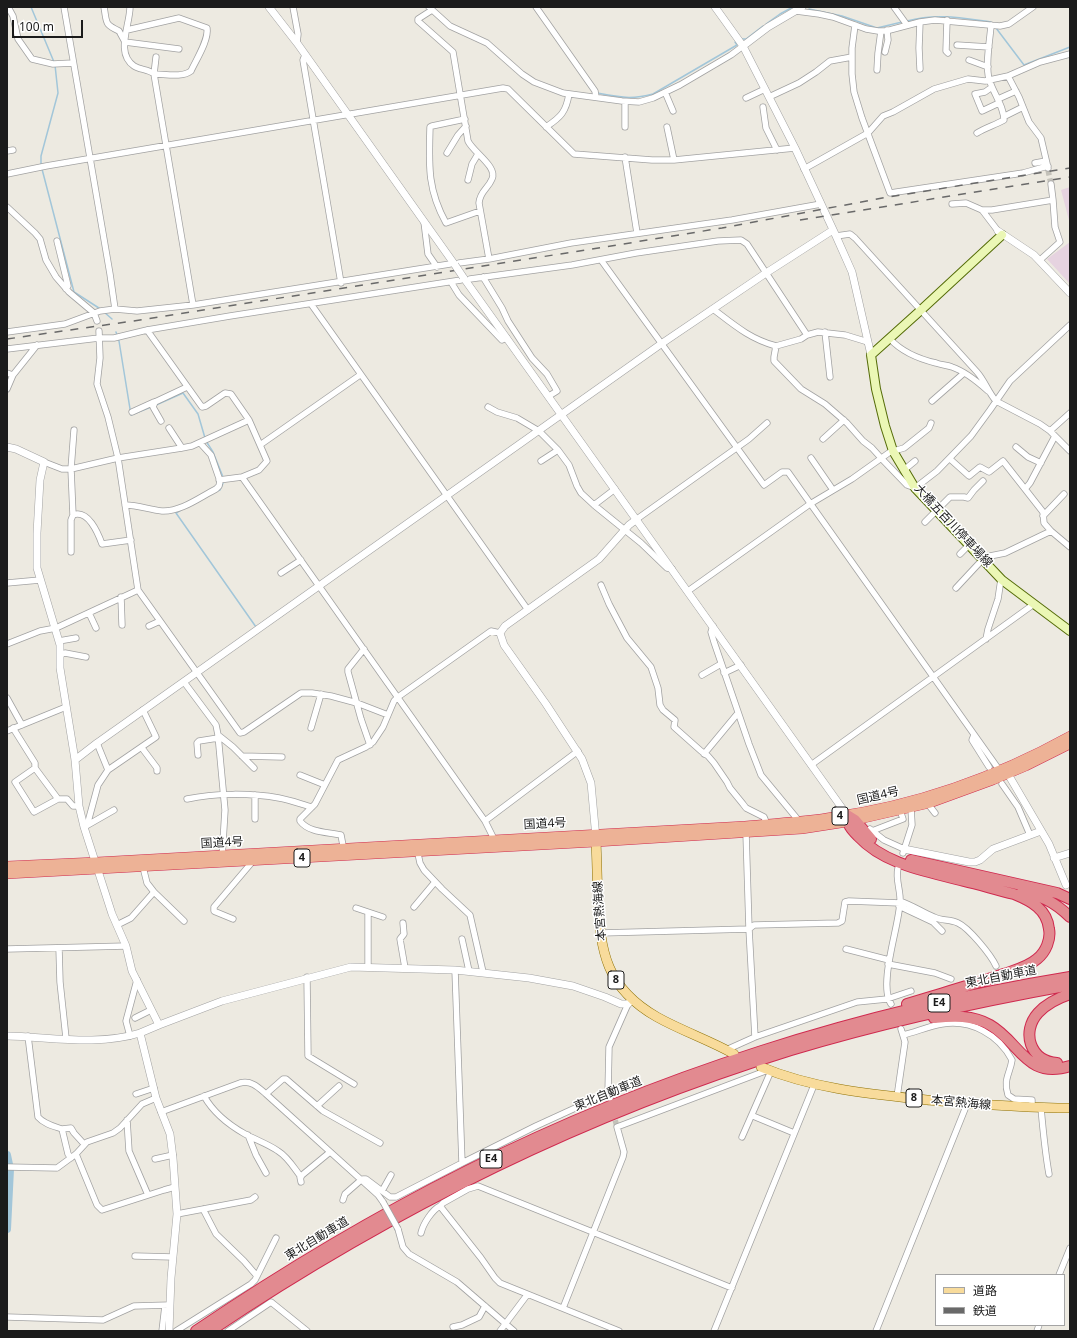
<!DOCTYPE html>
<meta charset="utf-8">
<style>
body{margin:0}
#map{position:relative;width:1077px;height:1338px;overflow:hidden;background:#edeae1;font-family:"Noto Sans","Noto Sans JP",sans-serif}
canvas{display:block}
.frame{position:absolute;inset:0;border:8px solid #1b1b1b;pointer-events:none}
.legend{position:absolute;left:935px;top:1274px;width:130px;height:52px;box-sizing:border-box;background:#fff;border:1px solid #a4a4a4;margin:0;padding:5px 7px;list-style:none;font-size:12px;color:#1b1b1b}
.legend li{display:flex;align-items:center;gap:8px;height:20px}
.legend b{width:20px;border:1px solid #a4a4a4}
.scale{position:absolute;left:12px;top:20px;width:71px;height:18px;box-sizing:border-box;border:2px solid #1b1b1b;border-top:0;padding-left:5px;font-size:12px;line-height:14px;white-space:nowrap;color:#1b1b1b;-webkit-text-stroke:3px #fff;paint-order:stroke}
</style>
<div id="map">
<canvas width="1077" height="1338"></canvas>
<div class="frame"></div>
<ul class="legend">
<li><b style="height:5px;background:#f8db9b"></b>道路</li>
<li><b style="height:5px;background:#696969"></b>鉄道</li>
</ul>
<div class="scale">100 m</div>
</div>
<script>
const g = document.querySelector('canvas').getContext('2d');
g.lineJoin = 'round';
function paint(path, color) {
  g.fillStyle = color;
  g.fill(path, 'evenodd');
}
function strokePath(path, color, width, dash) {
  g.strokeStyle = color;
  g.lineWidth = width;
  g.lineCap = dash ? 'butt' : 'round';
  g.setLineDash(dash || []);
  g.stroke(path);
}
function label(font, color, halo, rows, align = 'center') {
  g.font = font + ' "Noto Sans","Noto Sans JP",sans-serif';
  g.lineWidth = 3;
  g.setLineDash([]);
  g.textBaseline = 'middle';
  g.strokeStyle = halo;
  g.fillStyle = color;
  for (const [text, x, y, turn = 0] of rows) {
    g.save();
    g.translate(x, y);
    g.rotate((+turn || 0) * Math.PI / 180);
    g.textAlign = isNaN(turn) ? turn : align;
    if (halo) g.strokeText(text, 0, 0);
    g.fillText(text, 0, 0);
    g.restore();
  }
}
const industrial = new Path2D(`
 M1070,187V224L1061,190Z
 M1070,242V284L1047,259Z`);
const stream = new Path2D(`
 M31,7L54,62
 M809,9L842,16L877,28L902,22
 M907,21C937,13 961,18 991,22L992,24
 M766,24L780,14L793,7
 M996,28L1024,65L1070,47
 M741,39H746L763,26
 M597,93C618,97 631,100 653,94L737,45L735,42
 M41,165V156L58,93L55,65
 M42,169L74,292L102,310
 M104,312L112,319
 M116,332L119,341L131,415L151,407
 M156,405L183,393L198,414L205,438
 M206,441L213,452L223,477
 M217,491L220,490L224,481
 M181,510L176,513L256,627`);
const river = new Path2D(`
 M7,1155L10,1169L7,1229`);
const minorTunnel = new Path2D(`
 M1048,170L1051,184
 M613,1112L617,1127`);
const minor = new Path2D(`
 M8,7L13,16L18,39L32,59L53,64L73,63
 M64,7L110,274L115,309
 M104,7C107,23 104,24 119,31L125,42L179,49
 M130,7C130,25 115,53 134,66C140,70 148,69 154,74L193,305
 M293,7L298,34L297,43
 M429,7L450,26L487,43L522,74L534,82L563,93L622,101L639,102L653,98L680,85L731,55L743,46
 M536,7L595,91L596,97
 M894,7L907,25
 M432,10L418,19V21L453,52L468,141C473,152 498,167 492,179C488,189 480,191 479,203L489,259
 M796,11L819,14L833,17L866,29L878,31H886L920,22L935,20L1000,26L1009,24L1033,7
 M947,20L946,51L948,53
 M920,22L919,48L920,69
 M855,25L852,48V74L854,92L862,118L890,193L1023,173L1048,166
 M127,30L179,18L207,28C209,40 196,60 191,71C182,78 165,74 154,74L156,57
 M957,45L989,47
 M885,52L888,40L887,30
 M305,55L303,60L341,283
 M969,60L988,67
 M877,70L878,53L881,31
 M1008,76L1040,62L1070,54
 M992,87L985,92L975,94L982,111L999,103
 M665,92L673,111
 M769,97L799,83L816,72L830,61L852,57
 M746,98L765,89
 M998,99L1016,91
 M763,107L766,128L777,150
 M1005,116L1023,107
 M465,119L432,126L430,127C429,164 427,189 446,223L480,211
 M546,127C561,117 566,112 569,94
 M625,127V102
 M667,127L674,160
 M977,133C985,128 995,125 1004,120C1004,106 993,93 989,79C985,64 990,41 991,25
 M7,151L13,150
 M447,153L458,135L466,126
 M625,157L637,233
 M1035,163L1046,161
 M804,169L868,133L883,116L893,112L934,89L968,79L985,81L1008,76L1019,97L1029,122L1041,138L1048,168
 M7,174L46,166L503,88L508,89L511,92L574,154L652,160H674L795,148
 M468,180L472,164L478,154
 M1051,184L1053,200
 M952,204L966,203L982,210L998,231
 M7,207L35,233L40,239L46,260L56,277L69,292L94,313L97,321
 M982,210H992L1053,200L1055,227L1060,242L1040,260
 M424,222L428,254L437,267
 M836,236L850,234L855,238L977,372C985,381 988,392 996,401L1040,424L1050,431L1070,451
 M57,241L68,286L66,289
 M601,260L764,485L782,472H788L1000,771
 M459,263L489,259L571,243L732,220L821,204
 M483,277L502,308L508,321L532,358L547,374L557,391L549,396
 M470,279L572,265L636,253L718,241L741,240L747,244L807,335
 M451,282L459,295L502,340L507,338
 M311,304L528,610
 M713,309C734,325 750,339 776,346
 M147,330L202,407L206,406L225,393L231,394L249,420L267,461L259,470L242,477L485,821L494,839
 M99,331L100,358L97,384L108,417L118,458L138,590L240,733L244,732L301,693H312L331,696L357,703L388,715
 M7,332L65,324L100,311L115,309L137,311L193,305L450,264
 M825,332L830,377
 M890,339C902,352 919,359 936,363C941,365 947,365 952,367C964,371 978,382 988,391
 M868,342L845,335L818,332L807,335L801,339L776,346L774,357V361L801,389L825,404L847,423L863,441L872,448L881,458L907,485L915,488L937,471L971,436L990,410L1010,381L1070,325
 M7,349L99,338H114L147,330L230,316L461,280
 M7,373L13,375
 M7,389L13,375L37,345
 M932,401L964,373
 M488,407L497,412L517,418L539,431L558,450L569,465L577,486L581,493L594,505L641,543L667,568L672,569
 M132,412L154,402
 M161,421L153,407L155,402L187,387
 M169,428L182,448
 M1050,431L1070,413
 M823,439L844,420
 M260,445L360,375
 M1016,447L1028,457L1041,463
 M811,458L833,490
 M950,459L969,476L980,467L989,472L1003,461L1025,489
 M541,461L558,450
 M44,462L62,469H71L118,458L182,448L192,446L249,420
 M904,470L915,461
 M219,480L242,477
 M125,505C138,505 150,510 162,511C181,512 200,497 216,489L219,486L220,481L211,455L200,443
 M594,505L615,489
 M73,515L71,469L74,430
 M1043,516L1064,494
 M637,519L749,439L767,423
 M925,522L950,497H964L968,498L974,490L983,481
 M1051,531L1044,523L1043,512L1025,489L1030,483L1055,436
 M71,552V520L73,515C88,509 98,533 102,544L131,540
 M960,554L969,545
 M281,573L301,560
 M7,583L40,580
 M601,585L609,604L627,638L651,667L658,688L660,705L663,710L675,720L674,727L701,751L708,756L714,763L727,782L730,788L743,804L746,808L764,817L767,824
 M956,588L983,559L990,556L1005,553L1051,531L1070,547
 M688,591L810,504L852,479L890,452L904,448L929,428L931,423
 M121,597L122,625
 M89,613L96,628
 M149,626L160,621
 M713,626L711,632L714,642L749,744L761,775L799,821
 M986,639L988,629L998,599L1001,579
 M59,641L76,638
 M7,644L40,631L56,628L138,590
 M364,649L348,669V672L361,719L370,745
 M60,655L65,653L86,657
 M724,673L741,665
 M702,675L721,664
 M184,682L216,725L218,735L225,810L222,858
 M7,698L22,725
 M13,728L35,763V768
 M311,728L321,694
 M7,731L66,707
 M218,735L233,747L254,768
 M974,735L972,740L989,767
 M97,743L108,770
 M142,748L157,768V771
 M704,754L738,713
 M198,755L197,743L199,741L218,738
 M242,756L282,757
 M811,765L1034,604
 M300,775L325,785
 M1002,784L1018,807L1030,835
 M255,795V819
 M58,799L35,768L15,782L34,812L58,799H67L73,806H79
 M187,799C215,793 251,793 279,798C290,800 301,804 312,807
 M928,804L935,813
 M485,821L578,751
 M86,826L114,810
 M84,827L88,822L98,785L108,770L156,737L143,710
 M870,829L884,840L904,849
 M872,831L903,819L900,810
 M746,833L749,929L755,1037
 M417,849L420,863L424,870L442,889L470,915L483,972
 M344,851L341,835C328,832 309,833 300,821V819L315,804L338,760L366,747L373,742L383,727L394,701L398,697L491,631L500,633
 M903,853L912,825L911,808
 M143,867L147,883L154,892L184,921
 M900,901C912,905 922,912 934,917C941,921 950,919 958,923C969,928 991,955 996,966
 M899,906L933,922L942,931
 M414,907L435,882
 M356,908L368,912V967
 M368,912L383,917
 M233,919L216,912L214,911V907L253,861
 M403,923L404,934L400,939L405,968
 M117,925L131,918L154,892
 M600,933L749,929L754,925L838,923L842,921L845,902L849,901L900,903
 M462,939L469,971
 M59,948L60,982L66,1038
 M7,949L126,946
 M846,949L889,960
 M888,964L935,973L951,979
 M307,977L308,1056L354,1084
 M891,1004C878,984 899,927 900,902C901,891 895,879 898,868
 M135,1018L151,1010
 M903,1035C916,1032 929,1026 942,1024C971,1019 999,1035 1012,1060C1010,1074 1003,1079 1008,1095L1014,1099L1032,1100V1108
 M28,1036L38,1117C44,1124 53,1126 62,1129L68,1154L71,1158
 M130,1036L126,1021L137,980
 M726,1050L755,1037L857,1002L887,999L911,991
 M136,1094L154,1088
 M266,1094L283,1079H286L323,1111L380,1143
 M204,1096C213,1112 229,1125 245,1134C256,1140 268,1144 278,1151C288,1157 294,1168 301,1177
 M897,1097L905,1042L901,1029
 M610,1098L608,1093L609,1047L628,1004
 M317,1106L339,1086
 M1041,1108C1043,1130 1045,1152 1049,1174
 M161,1112L240,1083C251,1080 258,1087 266,1094L378,1195L383,1202
 M753,1116L794,1133
 M127,1120L129,1151L148,1195
 M62,1129L71,1128L74,1133L84,1144
 M248,1135L256,1155L266,1173
 M742,1137L771,1071
 M76,1154L97,1205L102,1210L164,1190L175,1187
 M155,1159L173,1155
 M462,1163L536,1126L608,1093
 M7,1167L57,1168L76,1154L87,1142L113,1133L120,1128L142,1104L156,1098
 M301,1182L300,1177L301,1176L330,1152
 M382,1191L391,1175
 M343,1200L345,1194L361,1180L363,1179H366L390,1197H396L462,1163L455,970
 M203,1209L216,1234L244,1261L257,1276
 M177,1214L251,1200L255,1197
 M398,1229L403,1247L409,1254L457,1282L514,1331
 M421,1233C423,1224 432,1210 440,1206
 M135,1256L173,1257
 M1059,1275L1070,1248
 M563,1308L623,1157L624,1152L617,1127L768,1070
 M7,1317L103,1320L134,1306L170,1305
 M453,1327L462,1325L479,1317L485,1306
 M162,1331L165,1306
 M176,1331L251,1284L255,1280L276,1238
 M228,1331L271,1302L307,1331
 M500,1331L527,1295
 M619,1331L500,1283L495,1278L481,1258L440,1206L443,1203L468,1189L478,1186L732,1288
 M714,1331L814,1085
 M876,1331L967,1104
 M1037,1331L1039,1325`);
const tertiary = new Path2D(`
 M269,7L297,43L455,265
 M715,7L743,46L795,148L836,236L852,272L871,355
 M743,46L768,27L802,7
 M998,231L1034,255L1070,293
 M463,277L847,815
 M7,447L16,449L44,462L40,480L37,533V568L60,645V668L75,760L79,806L84,827L112,914L126,946L132,971L159,1025L140,1033L156,1098L170,1134L173,1158L177,1214L171,1278L169,1331
 M75,760L97,743L661,344L766,273L833,230
 M1008,774L1049,844L1066,885
 M596,838L591,783L582,759L546,704L504,645L500,633L505,626L599,559L629,525L637,519
 M904,849L969,862H975L980,860L993,849L1041,831
 M1054,858L1070,853
 M159,1025L222,1001L351,967L455,970L529,978L573,986L605,997L621,1004H628L632,999
 M7,1036C51,1037 98,1046 140,1033`);
const secondary = new Path2D(`
 M1002,235L921,310L871,355L876,389L885,426L893,451L915,488L1002,580L1070,631`);
const primary = new Path2D(`
 M596,842C597,860 597,879 598,897C600,952 606,988 657,1017C682,1031 709,1040 734,1054
 M761,1067C814,1089 871,1094 927,1100C975,1104 1022,1108 1070,1108`);
const trunk = new Path2D(`
 M7,866L96,862L745,826C774,823 804,822 833,817C916,805 996,777 1070,736
 M7,874L596,842L802,829L847,822L930,803L993,780L1026,766L1070,744`);
const motorway = new Path2D(`
 M847,815C847,824 851,829 858,836C885,865 927,871 964,881C981,885 997,890 1014,894C1031,901 1047,909 1049,929C1051,939 1046,952 1037,959C1028,967 1015,970 1004,974C972,985 939,994 907,1004
 M847,815L855,820L871,839
 M911,860L1057,893L1070,899
 M1020,894C1039,893 1057,904 1070,917
 M934,1018C953,1016 973,1015 990,1025C1020,1042 1026,1080 1070,1066
 M1057,1063C1030,1061 1021,1032 1038,1013C1047,1003 1058,998 1070,994
 M196,1331C283,1272 373,1218 467,1171C656,1076 862,1011 1070,977
 M210,1331C390,1210 584,1114 791,1050C883,1022 976,1002 1070,985`);
const rail = new Path2D(`
 M800,220L1070,177
 M7,339L140,320L617,245L722,228L888,197L1070,168`);
const minorBridge = new Path2D(`
 M383,1202L398,1229`);
const tertiaryBridge = new Path2D(`
 M455,265L463,277`);
const shields = [
 [840,816,16],
 [302,858,16],
 [616,980,16],
 [939,1003,22],
 [914,1098,16],
 [491,1159,22]
];
const shieldNames = [
 ["4",840,816],
 ["4",302,858],
 ["8",616,980],
 ["E4",939,1003],
 ["8",914,1098],
 ["E4",491,1159]
];
const streetNames = [
 ["大橋五百川停車場線",953,526,47],
 ["国道4号",878,796,-13],
 ["国道4号",545,824,-3],
 ["国道4号",222,843,-3],
 ["本宮熱海線",600,911,-94],
 ["東北自動車道",1001,977,-11],
 ["東北自動車道",608,1094,-22],
 ["本宮熱海線",961,1103,5],
 ["東北自動車道",317,1239,-31]
];
paint(industrial, '#e6d3e0');
strokePath(stream, '#a2c6d9', 1.5);
strokePath(river, '#a2c6d9', 8);
strokePath(minorTunnel, '#c3c1b9', 5.5, [5.5, 3]);
strokePath(minor, '#a2a2a2', 7);
strokePath(tertiary, '#a2a2a2', 8);
strokePath(secondary, '#556c08', 10);
strokePath(primary, '#8e7105', 10);
strokePath(trunk, '#cf294e', 10);
strokePath(motorway, '#cf294e', 12);
strokePath(minor, '#fff', 5.5);
strokePath(tertiary, '#fff', 7);
strokePath(secondary, '#ebf7b5', 8);
strokePath(primary, '#f8db9b', 9);
strokePath(trunk, '#edb296', 9);
strokePath(motorway, '#e28a90', 10);
strokePath(rail, '#696969', 1.5, [8, 8]);
strokePath(minorBridge, '#a2a2a2', 7, []);
strokePath(tertiaryBridge, '#a2a2a2', 8, []);
strokePath(minorBridge, '#fff', 5.5);
strokePath(tertiaryBridge, '#fff', 7);
for (const [x, y, w] of shields) {
  const box = new Path2D();
  box.roundRect(x - w / 2, y - 9, w, 18, 3);
  g.fillStyle = '#fff';
  g.fill(box);
  strokePath(box, '#1b1b1b', 1);
}
label('bold 11px', '#1b1b1b', null, shieldNames);
label('12px', '#1b1b1b', '#fff', streetNames);
</script>
